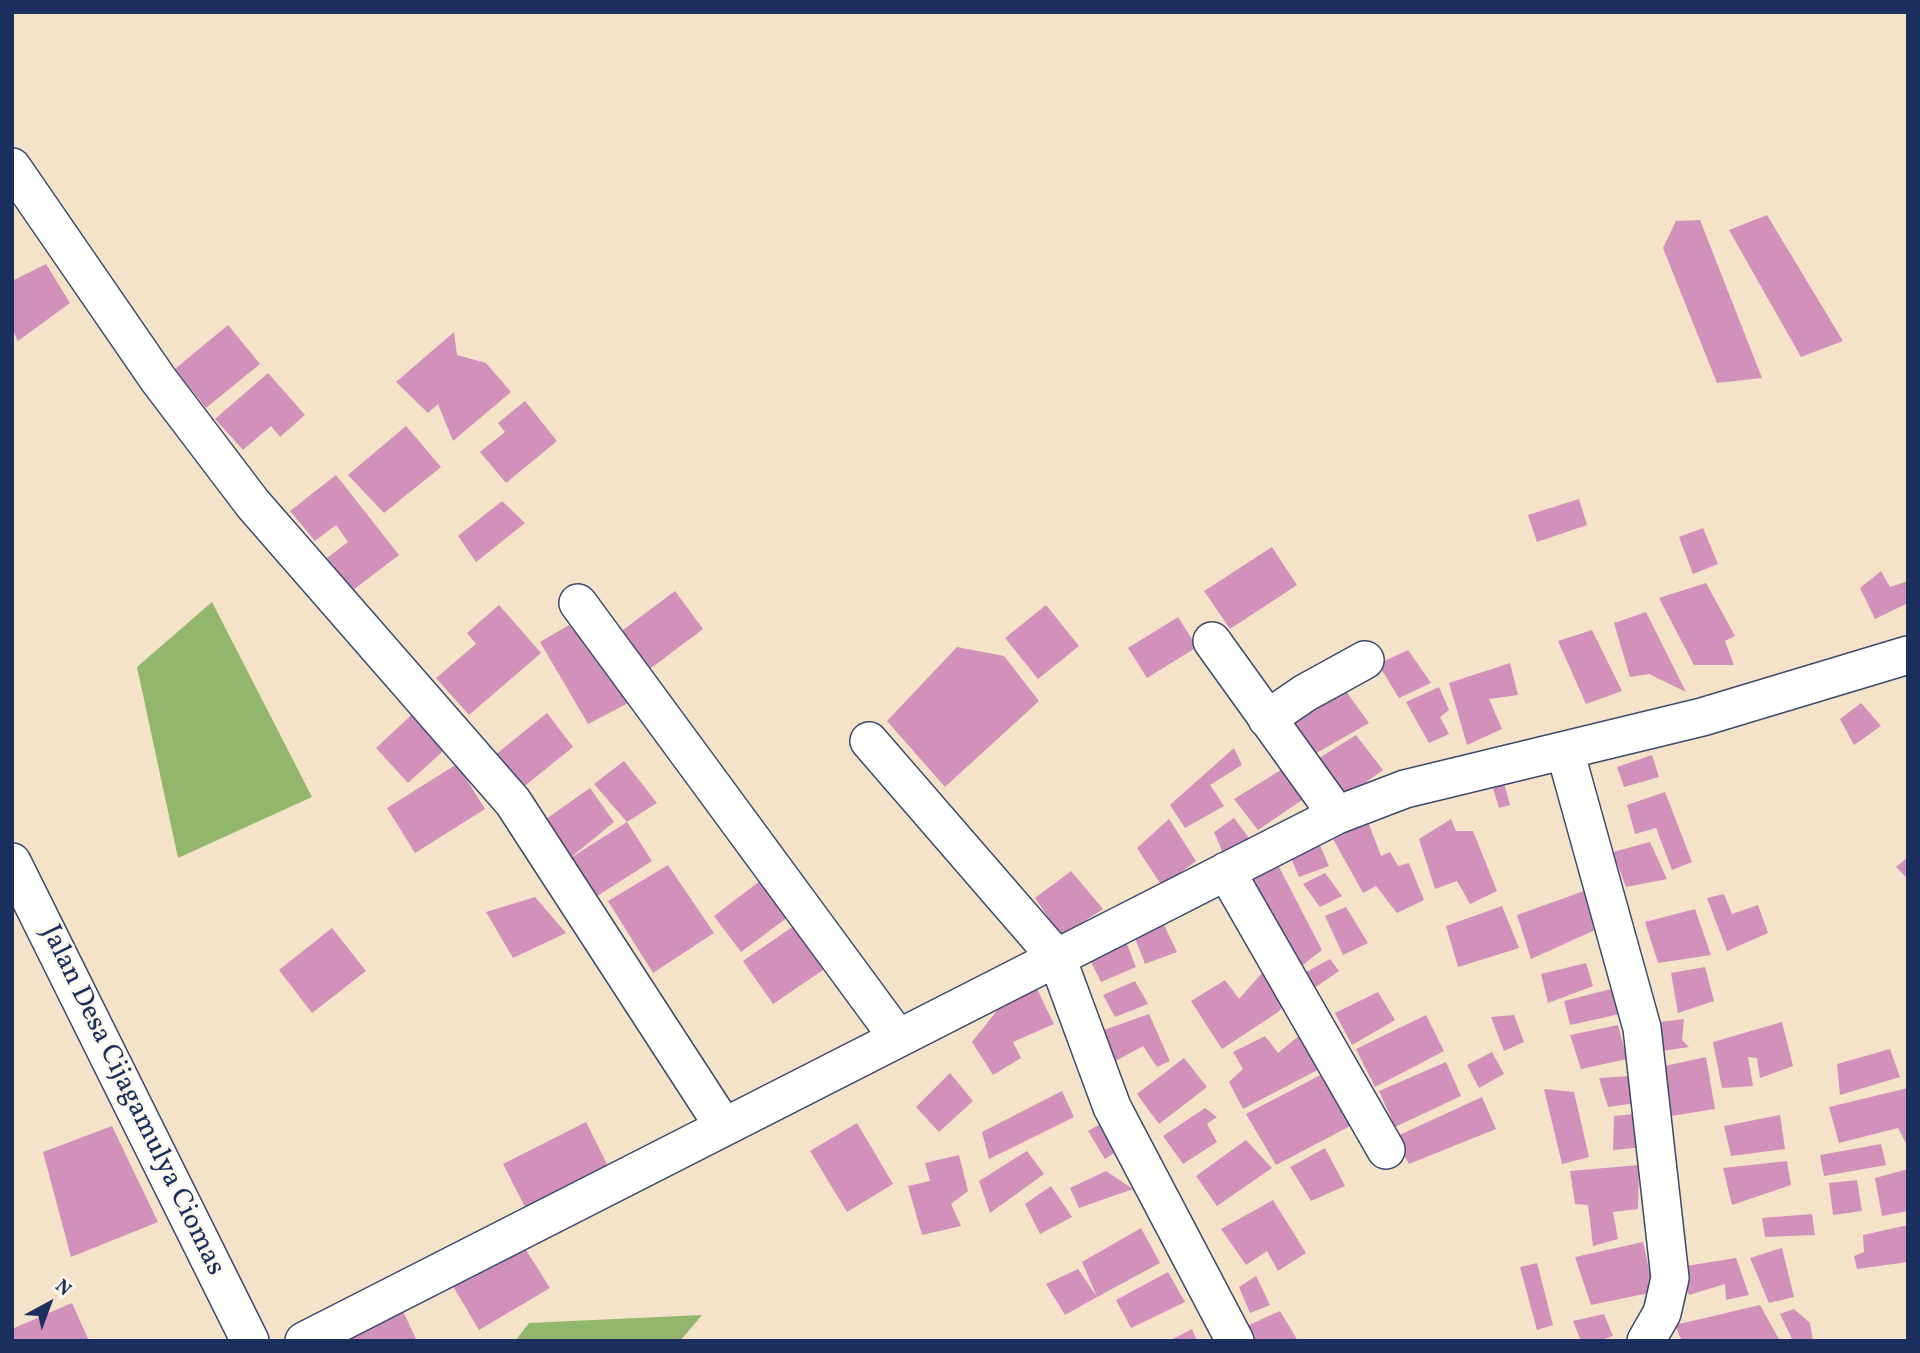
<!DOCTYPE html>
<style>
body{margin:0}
#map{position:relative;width:1920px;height:1353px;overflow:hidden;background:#f4e3c9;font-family:Vollkorn,serif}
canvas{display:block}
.frame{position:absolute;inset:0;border:14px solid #1b2f5e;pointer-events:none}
.north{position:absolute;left:14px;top:1269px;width:70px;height:70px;-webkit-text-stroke:5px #fbf7ec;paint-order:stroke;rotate:41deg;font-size:19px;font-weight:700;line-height:28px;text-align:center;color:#1b2f5e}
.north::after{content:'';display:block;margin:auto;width:24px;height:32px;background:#1b2f5e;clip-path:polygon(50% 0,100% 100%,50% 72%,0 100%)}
</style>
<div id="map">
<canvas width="1920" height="1353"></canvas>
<div class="frame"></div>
<div class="north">N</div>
</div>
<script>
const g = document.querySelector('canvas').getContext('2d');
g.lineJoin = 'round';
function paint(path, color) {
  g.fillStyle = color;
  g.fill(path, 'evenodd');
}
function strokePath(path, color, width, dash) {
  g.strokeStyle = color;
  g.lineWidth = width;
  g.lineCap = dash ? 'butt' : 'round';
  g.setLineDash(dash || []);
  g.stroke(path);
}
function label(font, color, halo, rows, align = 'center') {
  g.font = font + ' Vollkorn,serif';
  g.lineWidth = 5;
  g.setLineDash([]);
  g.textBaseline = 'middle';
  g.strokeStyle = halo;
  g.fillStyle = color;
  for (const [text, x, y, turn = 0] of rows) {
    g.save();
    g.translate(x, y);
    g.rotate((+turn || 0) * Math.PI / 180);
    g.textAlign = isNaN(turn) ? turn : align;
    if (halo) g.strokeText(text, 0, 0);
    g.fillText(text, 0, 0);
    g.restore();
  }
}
const forest = new Path2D(`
 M212,602L312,797L178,858L137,667Z
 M702,1315L680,1341H515L529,1323Z`);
const building = new Path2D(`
 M1767,215L1843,341L1801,357L1729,230Z
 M1700,220L1762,378L1717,383L1663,248L1676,221Z
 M46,264L70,303L18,341L12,329V281Z
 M228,325L260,364L206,408L175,369Z
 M454,332L457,355L486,363L511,392L453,441L438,404L428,413L396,382Z
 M268,373L305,415L280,437L271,426L243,450L215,419Z
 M525,401L557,441L506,483L480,452L505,432L498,423Z
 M406,426L441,467L384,513L348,475Z
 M336,475L399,555L353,590L327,558L348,542L336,525L315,541L290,511Z
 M1579,499L1587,525L1537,542L1528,515Z
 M502,501L525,523L476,562L458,536Z
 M1703,528L1718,564L1693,574L1679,537Z
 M1272,547L1297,585L1230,629L1204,591Z
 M1881,571L1890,587L1908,581V603L1875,619L1860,588Z
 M1706,583L1735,636L1725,641L1734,665H1694L1659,598Z
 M675,591L703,629L643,674L615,636Z
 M499,605L541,653L469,715L436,678L476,644L467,633Z
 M1046,605L1079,646L1038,679L1005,638Z
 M1646,612L1686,692L1649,674L1630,677L1614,623Z
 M1178,617L1197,647L1147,678L1128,648Z
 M569,625L634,700L588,724L540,642Z
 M1592,630L1622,691L1586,704L1558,641Z
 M957,647L1004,656L1039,701L945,787L887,721Z
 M1408,650L1431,683L1399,698L1378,664Z
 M1510,663L1518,695L1489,699L1502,729L1467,745L1449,683Z
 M1340,683L1369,723L1306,759L1279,719Z
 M1439,687L1449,710L1440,717L1449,734L1429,743L1406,702Z
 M1861,703L1881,726L1854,745L1840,719Z
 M420,707L453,742L408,783L376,748Z
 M547,713L573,747L516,793L490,759Z
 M1356,735L1383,770L1341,800L1313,762Z
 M1234,748L1242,765L1210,785L1224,806L1185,828L1170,805Z
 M1652,755L1659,777L1624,787L1617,767Z
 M624,761L657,803L627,822L652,861L594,898L539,824L590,788L614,822L569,859L627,822L594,784Z
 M457,764L485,809L415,853L387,808Z
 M1284,768L1305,798L1258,830L1234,799Z
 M1504,783L1510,805L1499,808L1492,785Z
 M1665,792L1692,862L1672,870L1656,828L1635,834L1627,805Z
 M1234,818L1252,842L1223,853L1214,832Z
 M1169,819L1196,861L1162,886L1137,848Z
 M1451,819L1456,831H1473L1497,891L1470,904L1457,881L1435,889L1419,839Z
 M1368,822L1381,856L1390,852L1398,866L1409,863L1424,900L1397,913L1376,886L1363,893L1333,839Z
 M1650,842L1667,879L1626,887L1613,852Z
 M1319,843L1329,866L1299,877L1291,858Z
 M1908,857V879L1896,867Z
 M668,865L714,933L653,973L608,901Z
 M1279,867L1322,950L1299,968L1249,880Z
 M1071,871L1103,909L1061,936L1035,898Z
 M1325,873L1342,896L1320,907L1303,884Z
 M760,881L788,917L741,952L714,916Z
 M1584,891L1595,930L1531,959L1517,915Z
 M1724,894L1732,914L1758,905L1768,933L1727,951L1707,898Z
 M535,897L566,933L513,958L486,912Z
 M1502,906L1519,948L1458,967L1446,926Z
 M1346,907L1368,943L1343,955L1325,916Z
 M1695,909L1711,955L1658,963L1645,922Z
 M1162,921L1177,952L1145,964L1133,933Z
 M795,925L826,968L773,1004L743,961Z
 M332,928L366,971L312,1013L279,970Z
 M1125,939L1136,967L1101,982L1088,956Z
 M1330,959L1339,971L1310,991L1301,975Z
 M1586,963L1593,986L1548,1003L1541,974Z
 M1705,967L1714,1001L1678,1013L1671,973Z
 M1262,973L1286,1003L1278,1012L1222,1049L1191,1001L1225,980L1239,999Z
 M1135,981L1148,1004L1115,1017L1103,995Z
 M1036,987L1054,1024L1013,1042L1021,1058L993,1075L972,1042L1007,998Z
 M1615,988L1620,1014L1570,1025L1564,1001Z
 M1378,992L1395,1020L1352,1045L1335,1013Z
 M1149,1014L1170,1061L1157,1067L1143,1046L1112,1063L1104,1030Z
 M1426,1015L1444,1051L1375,1087L1356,1049Z
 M1514,1015L1524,1042L1504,1051L1491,1017Z
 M1684,1019L1682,1040L1689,1047L1656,1052L1652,1023Z
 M1782,1022L1793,1066L1760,1078L1757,1058L1748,1057L1753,1086L1722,1088L1713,1042Z
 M1618,1025L1627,1059L1581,1069L1570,1035Z
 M1306,1030L1327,1065L1243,1109L1229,1082L1243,1069L1233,1052L1265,1036L1278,1053Z
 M1890,1049L1900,1077L1840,1095L1837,1064Z
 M1492,1052L1504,1074L1479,1088L1467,1065Z
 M1706,1057L1715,1109L1665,1117L1656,1068Z
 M1184,1058L1207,1087L1159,1124L1137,1094Z
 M1446,1062L1461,1096L1395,1127L1379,1091Z
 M1330,1070L1358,1122L1276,1165L1246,1114Z
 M950,1073L973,1101L939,1132L916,1107Z
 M1630,1076L1636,1103L1608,1107L1599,1078Z
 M1908,1088V1147L1898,1128L1839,1143L1829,1107Z
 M1544,1089L1574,1092L1589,1157L1562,1164Z
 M1062,1091L1074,1117L989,1159L982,1132Z
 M1482,1097L1496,1129L1409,1164L1395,1137Z
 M1205,1108L1217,1117L1207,1124L1217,1142L1183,1164L1163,1136Z
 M1643,1113L1644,1147L1613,1150L1614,1116Z
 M1780,1115L1785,1149L1731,1156L1724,1126Z
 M586,1122L609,1168L526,1209L503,1164Z
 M1104,1122L1120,1149L1105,1159L1088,1131Z
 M857,1123L893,1184L847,1212L810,1151Z
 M112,1126L158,1222L71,1257L43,1152Z
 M1246,1140L1272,1168L1217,1206L1196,1176Z
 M1881,1144L1886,1165L1824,1176L1820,1155Z
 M1325,1148L1345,1186L1311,1201L1290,1167Z
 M1027,1151L1044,1174L990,1213L979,1181Z
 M959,1155L968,1191L951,1204L961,1226L922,1235L908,1186L930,1181L925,1163Z
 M1787,1161L1791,1185L1732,1205L1723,1168Z
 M1639,1165L1638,1209L1613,1212L1618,1239L1593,1246L1588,1205L1575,1204L1570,1171Z
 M1908,1169V1211L1882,1216L1875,1178Z
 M1106,1171L1133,1189L1079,1208L1070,1188Z
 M1857,1180L1862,1211L1833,1215L1829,1183Z
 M1051,1186L1072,1217L1040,1234L1025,1204Z
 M1273,1200L1306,1253L1278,1271L1267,1251L1246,1265L1221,1229Z
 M1812,1214L1815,1235L1765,1237L1762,1218Z
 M1908,1225V1262L1857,1269L1854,1256L1864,1252L1863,1235Z
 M1141,1228L1160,1263L1097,1297L1082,1262Z
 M521,1242L550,1288L479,1330L451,1283Z
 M1643,1242L1654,1292L1591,1305L1575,1257Z
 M1782,1248L1794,1297L1769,1303L1750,1258Z
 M1736,1258L1749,1295L1726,1300L1725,1284L1689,1295L1680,1267Z
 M1537,1263L1553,1325L1537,1330L1520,1267Z
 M1078,1269L1097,1297L1065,1315L1046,1284Z
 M1168,1272L1185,1302L1131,1328L1116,1300Z
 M1256,1276L1270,1305L1250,1313L1239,1287Z
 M72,1303L89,1341H12V1329Z
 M1760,1305L1780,1341H1682L1675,1325Z
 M1794,1309L1810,1323L1813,1341H1793L1780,1314Z
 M403,1311L417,1341H339Z
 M1280,1311L1298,1341H1245L1240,1329Z
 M1604,1314L1613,1336L1598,1341H1581L1573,1321Z
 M1192,1329L1197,1341H1169Z`);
const street = new Path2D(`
 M12,167L158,379L253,504L513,802L724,1127
 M578,603L898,1038
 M1212,641L1337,815
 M1267,719L1305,693L1365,660
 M869,741L1057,958L1112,1107L1235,1341
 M1565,751L1642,1028L1670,1278L1662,1313L1646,1341
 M12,862L250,1341
 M1226,871L1386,1150
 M304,1341L1337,815L1405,789L1702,717L1908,655`);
const streetNames = [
 ["Jalan Desa Cijagamulya Ciomas",131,1101,64]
];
paint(forest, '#92b66c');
paint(building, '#d291ba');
strokePath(street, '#3c4a6e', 40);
strokePath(street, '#fff', 37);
label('28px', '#1b2f5e', '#fbf7ec', streetNames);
</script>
